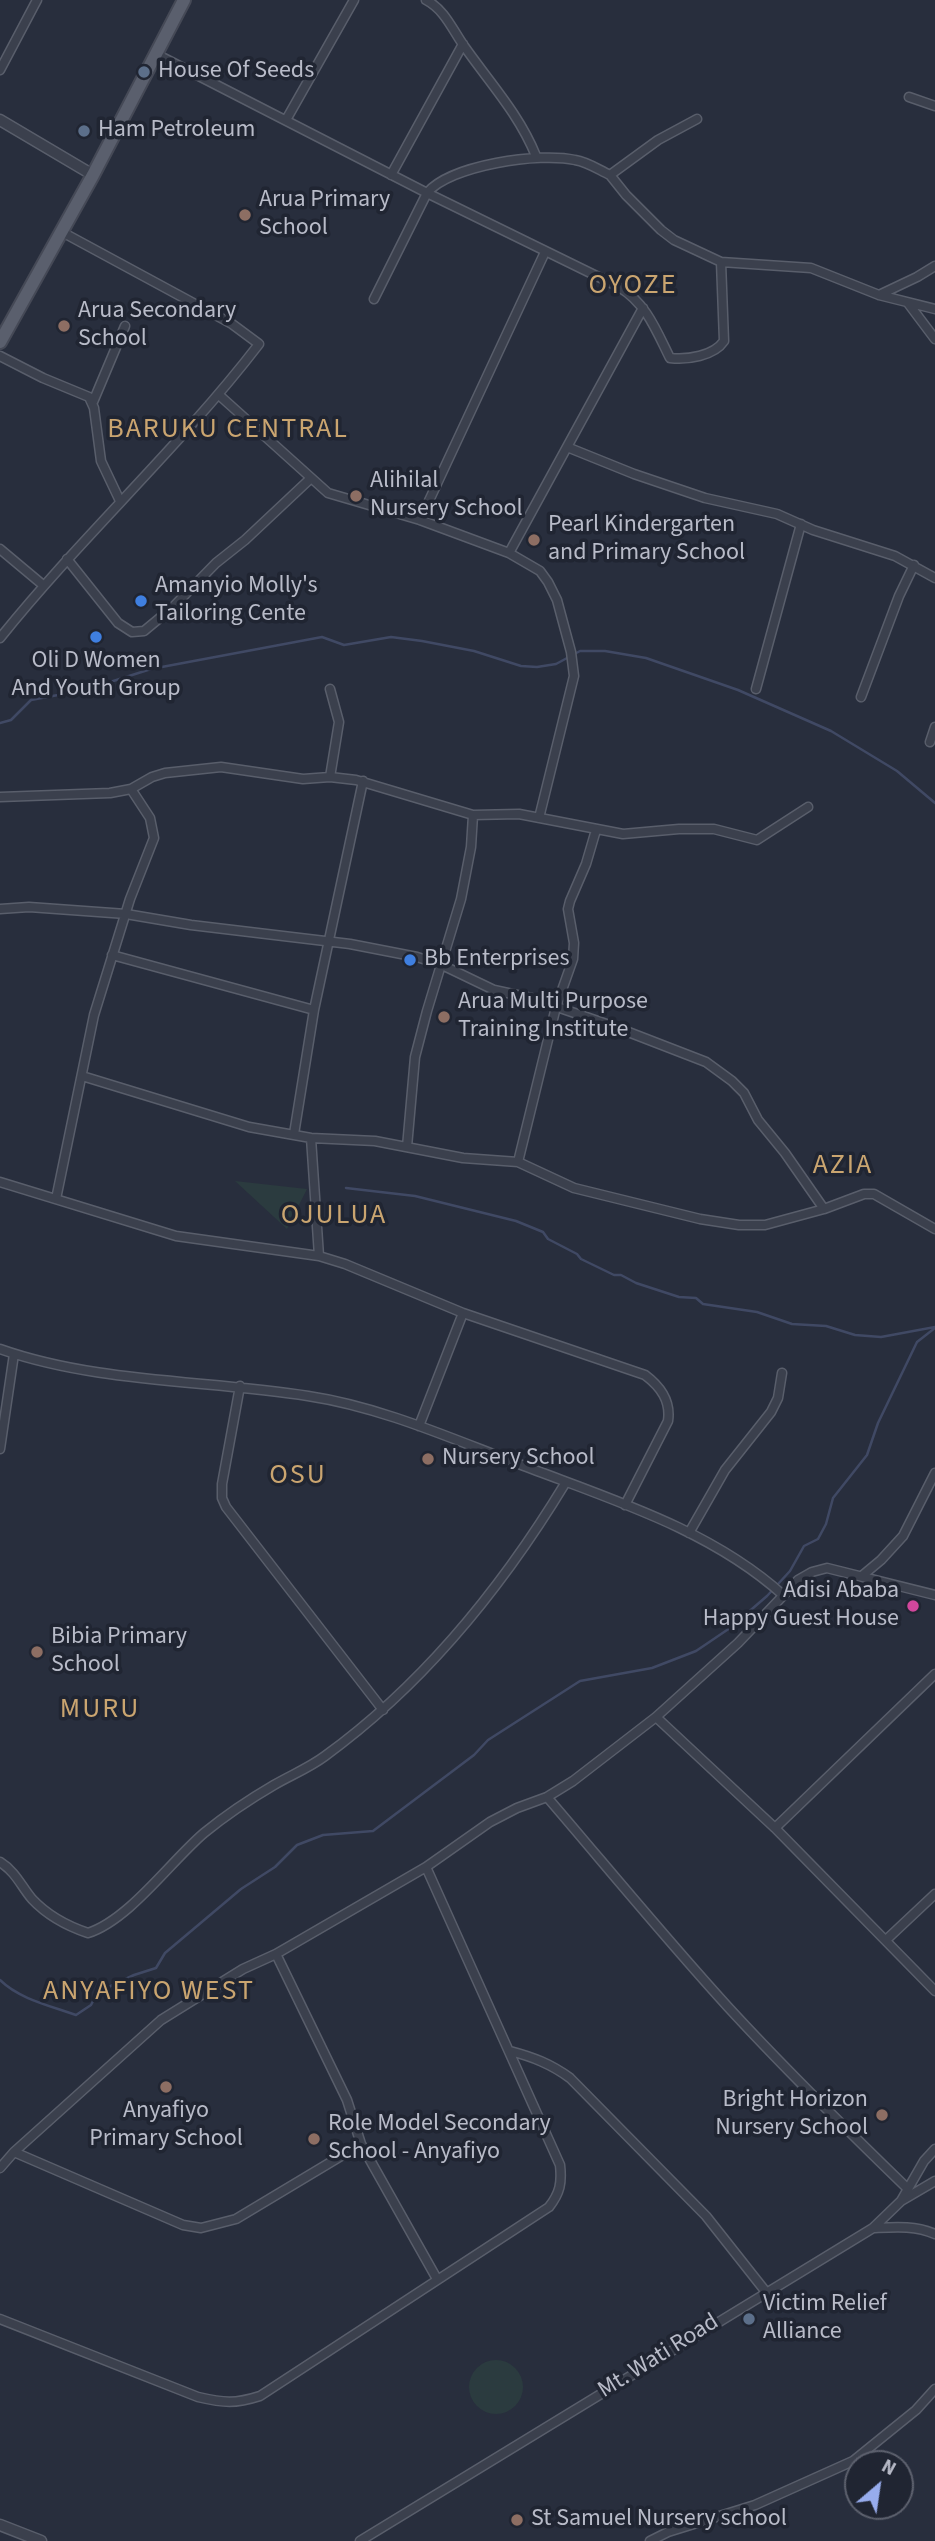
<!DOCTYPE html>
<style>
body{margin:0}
#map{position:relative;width:935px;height:2541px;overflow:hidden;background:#282e3d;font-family:"Source Sans 3",sans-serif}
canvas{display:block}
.north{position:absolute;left:844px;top:2450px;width:70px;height:70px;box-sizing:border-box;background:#202532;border:2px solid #5d616e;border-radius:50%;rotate:29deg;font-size:19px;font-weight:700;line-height:28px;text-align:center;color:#b8bbc8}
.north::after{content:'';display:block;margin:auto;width:24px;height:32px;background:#97aced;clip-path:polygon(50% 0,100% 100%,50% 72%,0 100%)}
</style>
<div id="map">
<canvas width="935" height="2541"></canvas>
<div class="north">N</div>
</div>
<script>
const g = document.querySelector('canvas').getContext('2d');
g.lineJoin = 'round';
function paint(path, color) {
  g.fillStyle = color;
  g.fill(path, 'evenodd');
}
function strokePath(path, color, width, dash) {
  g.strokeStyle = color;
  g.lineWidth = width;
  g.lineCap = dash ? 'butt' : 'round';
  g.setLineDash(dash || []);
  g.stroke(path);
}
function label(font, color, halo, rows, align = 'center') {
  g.font = font + ' "Source Sans 3",sans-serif';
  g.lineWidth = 7;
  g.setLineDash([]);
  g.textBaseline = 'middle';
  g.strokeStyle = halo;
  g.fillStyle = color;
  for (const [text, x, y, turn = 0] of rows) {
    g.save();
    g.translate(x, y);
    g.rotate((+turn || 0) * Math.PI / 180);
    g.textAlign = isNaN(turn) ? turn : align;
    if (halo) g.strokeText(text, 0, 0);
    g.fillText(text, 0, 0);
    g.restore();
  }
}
const green = new Path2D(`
 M235,1181L307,1189L287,1229Z
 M469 2387a27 27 0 1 1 54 0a27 27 0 1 1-54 0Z`);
const stream = new Path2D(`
 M0,723L11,720L31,700L85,690L151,669L322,637L344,645L391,637L422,641L474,651L521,666L537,667L556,664L580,651H605L646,658L738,690L831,731L897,771L935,803
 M346,1188L415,1196L516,1221L543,1232L548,1239L577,1254L581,1259L614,1275H621L636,1283L679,1297L696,1298L703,1304L757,1312L792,1324L826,1326L855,1335L881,1337L935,1327
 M0,1980C19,1999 51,2006 76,2015L91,2005L98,1992L134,1975L156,1968L165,1953L241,1889L275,1867L297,1845L323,1835L373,1831L474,1755L488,1740L580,1681L652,1668L696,1651L730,1628L767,1596L790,1571L804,1546L818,1539L826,1524L833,1498L867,1455L878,1423L917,1342L935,1328`);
const minor = new Path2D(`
 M426,0C445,10 452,29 464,46C490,83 519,114 536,156
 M156,54L427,193L619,287C646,303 656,330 670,358C687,360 714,356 724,341L721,262
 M0,70L37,0
 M909,97L935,106
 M286,120L354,0
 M391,175L463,44
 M610,175L626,195L661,230L674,240L721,262L811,268L879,295L935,309
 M879,295L917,277L935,266
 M374,299L427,193C450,165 540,152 575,160C588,162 599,170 610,175L658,140L697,119
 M908,303L935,339
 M0,356L43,378L89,397L94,408L101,461L120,501
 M219,395L328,493L420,520L509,553L540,571L548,582L557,600L571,652L574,676L539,818
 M93,402L125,326
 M567,447L634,474L705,498L777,514L813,530L895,556L935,578
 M420,520L545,252
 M0,549L43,585
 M509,553L643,308
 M67,559L118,623L132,632L144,631L173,607L216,563L245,540L310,479
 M0,638C82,536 179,448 259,344L232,324L62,232
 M330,689L339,722L330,777
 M756,689L801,524
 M861,697L899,596L914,565
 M930,742L935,727
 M0,797L110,793L131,789L152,777L165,773L221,767L303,779L330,777L356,780L473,815L519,814L623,834L679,829H714L757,840L808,807
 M0,909L29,907L126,914L191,925L350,944L417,957L442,965L494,990L531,998L618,1028L706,1062L732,1081L744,1093L758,1120L785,1153L824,1209L864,1194H874L935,1229
 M112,955L314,1010
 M82,1076L249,1127L311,1138L375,1141L463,1158L518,1162L574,1188L700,1219L739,1225H765L824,1209
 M294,1134L314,1010L363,781
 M311,1138L319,1256
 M407,1147L415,1057L427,1011L461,899L471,847L473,815
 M518,1162L556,1007L573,959L574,943L568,909L570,901L586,864L596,830
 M0,1182L176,1236L319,1256L345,1264L463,1313L645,1375C661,1387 671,1401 668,1421L625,1505
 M56,1199L94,1015L130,899L154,838L150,818L131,789
 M0,1349C96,1383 207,1380 308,1396C381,1407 450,1438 519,1464C610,1499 710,1529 783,1595
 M240,1386L222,1484V1498L226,1507L383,1710
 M419,1426L463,1313
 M0,1449L14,1354
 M689,1533L725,1470L771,1412L778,1398L782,1373
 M863,1575L881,1560L903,1536L935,1473
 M656,1717L775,1828L935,1991
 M547,1797C607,1867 666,1939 728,2007C786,2070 847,2130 908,2189
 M775,1828L935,1674
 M0,1862C16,1872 21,1886 32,1899C47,1915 67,1926 88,1933C129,1920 171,1861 204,1833C226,1815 250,1799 274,1785C291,1775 309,1768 325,1756C424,1684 503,1586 566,1482
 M886,1940L935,1894
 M276,1954L347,2100L361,2144L437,2279
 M510,2051C533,2057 551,2064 570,2078L706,2216L766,2292
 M14,2152L183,2225L201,2228L236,2219L361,2144
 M0,2168L14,2152L161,2020L243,1969L276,1954L426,1867L490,1822L517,1808L547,1797L573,1781L656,1717L738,1643L798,1580L812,1572L827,1568L935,1595
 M901,2201L935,2181
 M873,2228C894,2227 915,2225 935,2234
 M0,2319L198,2397C224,2403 235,2404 260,2396L549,2207C560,2193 562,2183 560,2165L426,1867
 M360,2541L873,2228L901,2201L924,2161L935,2149
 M650,2541L668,2532L755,2505L853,2461L916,2410L935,2389`);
const tertiary = new Path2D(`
 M0,120L93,175
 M0,2525L41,2541`);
const primary = new Path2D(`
 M0,342L93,175L184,0`);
const markers = [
 [144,72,7,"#5c6f8a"],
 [84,131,7,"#5c6f8a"],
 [245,215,7,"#8d6e63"],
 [64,326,7,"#8d6e63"],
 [356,496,7,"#8d6e63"],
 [534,540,7,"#8d6e63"],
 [141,601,7,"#3f7fe0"],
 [96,637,7,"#3f7fe0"],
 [410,960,7,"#3f7fe0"],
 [444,1017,7,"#8d6e63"],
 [428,1459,7,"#8d6e63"],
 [913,1606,7,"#d1479c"],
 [37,1652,7,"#8d6e63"],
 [166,2087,7,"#8d6e63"],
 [882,2115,7,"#8d6e63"],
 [314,2139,7,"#8d6e63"],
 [749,2319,7,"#5c6f8a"],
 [517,2520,7,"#8d6e63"]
];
const poiNames = [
 ["House Of Seeds",158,72],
 ["Ham Petroleum",98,131],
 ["Arua Primary",259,201],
 ["School",259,229],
 ["Arua Secondary",78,312],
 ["School",78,340],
 ["Alihilal",370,482],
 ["Nursery School",370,510],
 ["Pearl Kindergarten",548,526],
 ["and Primary School",548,554],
 ["Amanyio Molly's",155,587],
 ["Tailoring Cente",155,615],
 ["Oli D Women",96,662,"center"],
 ["And Youth Group",96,690,"center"],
 ["Bb Enterprises",424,960],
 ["Arua Multi Purpose",458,1003],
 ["Training Institute",458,1031],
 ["Nursery School",442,1459],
 ["Adisi Ababa",899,1592,"right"],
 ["Happy Guest House",899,1620,"right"],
 ["Bibia Primary",51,1638],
 ["School",51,1666],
 ["Bright Horizon",868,2101,"right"],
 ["Nursery School",868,2129,"right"],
 ["Anyafiyo",166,2112,"center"],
 ["Primary School",166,2140,"center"],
 ["Role Model Secondary",328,2125],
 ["School - Anyafiyo",328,2153],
 ["Victim Relief",763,2305],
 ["Alliance",763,2333],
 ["St Samuel Nursery school",531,2520]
];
const streetNames = [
 ["Mt. Wati Road",659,2357,-32]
];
const quarterNames = [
 ["OYOZE",633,287],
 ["BARUKU CENTRAL",228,431],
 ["AZIA",843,1167],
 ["OJULUA",334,1217],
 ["OSU",298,1477],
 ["MURU",100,1711],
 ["ANYAFIYO WEST",149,1993]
];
paint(green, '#2b3b3f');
strokePath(stream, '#404964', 2.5);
strokePath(minor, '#595e6b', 11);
strokePath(tertiary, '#595e6b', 13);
strokePath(primary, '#454956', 16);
strokePath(minor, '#3b404d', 8);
strokePath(tertiary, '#3b404d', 10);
strokePath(primary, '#5a5f6d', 12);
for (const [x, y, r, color] of markers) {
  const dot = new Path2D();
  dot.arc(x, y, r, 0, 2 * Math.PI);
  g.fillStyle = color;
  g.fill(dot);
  strokePath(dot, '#202532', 2.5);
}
label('24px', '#b8bbc8', '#202532', poiNames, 'left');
label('24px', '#b8bbc8', '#202532', streetNames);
g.letterSpacing = '2px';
label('28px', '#caa570', '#202532', quarterNames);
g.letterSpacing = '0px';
</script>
